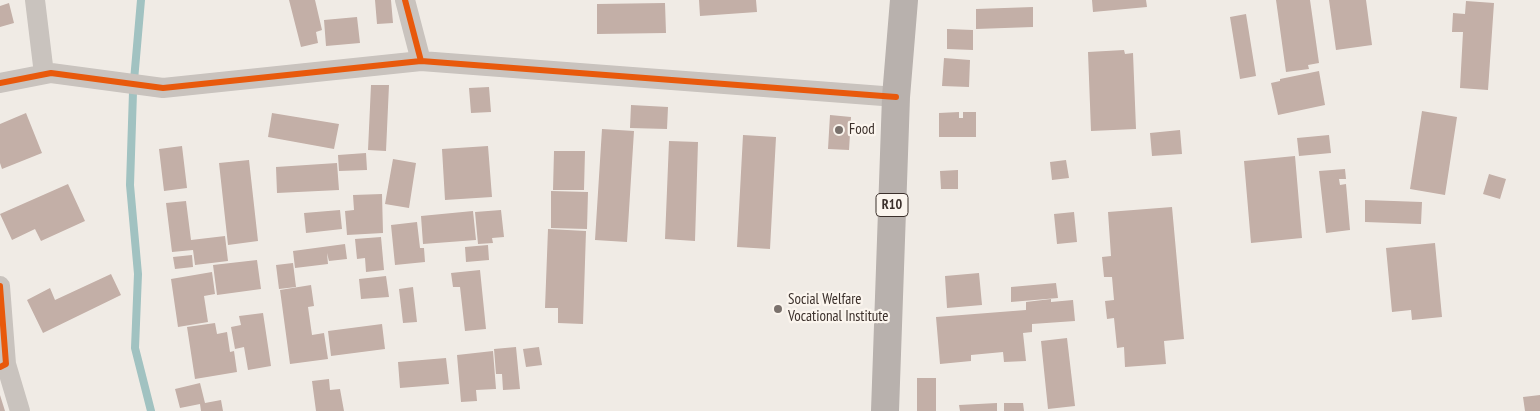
<!DOCTYPE html>
<style>
body{margin:0}
canvas{display:block;background:#f0ebe5}
</style>
<canvas width="1540" height="411"></canvas>
<script>
const g = document.querySelector('canvas').getContext('2d');
g.lineJoin = 'round';
function strokePath(path, color, width, dash) {
  g.strokeStyle = color;
  g.lineWidth = width;
  g.lineCap = dash ? 'butt' : 'round';
  g.setLineDash(dash || []);
  g.stroke(path);
}
function paint(path, color) {
  g.fillStyle = color;
  g.fill(path, 'evenodd');
}
function label(font, color, halo, rows, align = 'center') {
  g.font = font + ' "PT Sans Narrow",sans-serif';
  g.lineWidth = 4.5;
  g.setLineDash([]);
  g.textBaseline = 'middle';
  g.strokeStyle = halo;
  g.fillStyle = color;
  for (const [text, x, y, turn = 0] of rows) {
    g.save();
    g.translate(x, y);
    g.rotate((+turn || 0) * Math.PI / 180);
    g.textAlign = isNaN(turn) ? turn : align;
    if (halo) g.strokeText(text, 0, 0);
    g.fillText(text, 0, 0);
    g.restore();
  }
}
const stream = new Path2D(`
 M141,0L133,92L130,185L138,274L135,348L151,411`);
const building = new Path2D(`
 M289,0H315L322,30L316,32L318,43L301,47Z
 M375,0H391L393,23L377,24Z
 M699,0H756L757,12L700,16Z
 M1092,0H1146L1147,7L1093,12Z
 M1276,0H1310L1319,63L1308,65L1309,69L1286,72Z
 M1329,0H1366L1372,45L1336,50Z
 M1466,1L1494,3L1488,90L1460,88L1463,32H1452L1453,13L1465,14Z
 M9,3L14,23L0,27V6Z
 M665,3L666,33L597,34V4Z
 M1033,7V27L976,29V9Z
 M1246,14L1256,76L1240,79L1230,17Z
 M357,17L360,43L326,46L324,20Z
 M947,29L973,30V50L947,49Z
 M1124,50L1125,54L1133,53L1136,129L1091,131L1088,52Z
 M944,58L970,60L969,87L942,86Z
 M1319,71L1325,105L1278,115L1271,83L1280,81V79Z
 M371,85H389L386,151L368,150Z
 M489,87L491,112L471,113L469,88Z
 M631,105L668,107L667,129L630,128Z
 M1422,111L1457,117L1445,195L1410,189Z
 M959,112V118H963V112H976V137H939V113Z
 M26,113L42,153L2,169L0,163V124Z
 M272,113L339,124L334,149L268,137Z
 M830,115L851,117L849,150L828,149Z
 M602,129L634,131L627,242L595,240Z
 M1180,130L1182,154L1152,156L1150,133Z
 M743,135L776,137L770,249L737,247Z
 M1329,135L1331,153L1299,156L1297,138Z
 M669,141L698,142L695,241L665,239Z
 M182,146L187,188L164,191L159,149Z
 M488,146L492,197L445,200L442,149Z
 M554,151H585L584,190H553Z
 M366,153L367,170L339,171L338,155Z
 M1295,156L1302,238L1251,243L1244,161Z
 M393,159L416,163L409,208L385,204Z
 M249,160L258,241L228,245L219,163Z
 M1066,160L1069,178L1052,180L1050,162Z
 M337,163L339,190L277,193L276,167Z
 M1345,169L1346,179H1339L1340,185L1346,184L1350,230L1326,233L1319,171Z
 M958,170V189H941L940,171Z
 M1489,174L1506,179L1500,199L1483,194Z
 M68,184L85,221L41,241L35,229L12,240L0,214Z
 M551,191L588,192L587,229L551,228Z
 M382,194L383,233L347,235L345,211L354,210L353,195Z
 M1365,200L1422,202L1421,224L1365,222Z
 M186,201L191,240L225,236L228,261L195,265L193,250L172,252L166,203Z
 M1172,207L1184,339L1164,341L1166,364L1125,367L1124,347L1117,348L1114,318L1107,319L1105,301L1114,300L1112,277H1104L1102,257L1111,256L1108,212Z
 M340,210L342,229L306,233L304,213Z
 M501,210L504,237L492,238L493,243L478,244L475,212Z
 M473,211L476,240L423,244L421,216Z
 M1074,212L1077,242L1057,244L1054,214Z
 M417,222L420,248H424L425,262L395,265L391,225Z
 M548,229L586,231L583,324L558,323V308H545Z
 M381,237L384,270L366,272L365,258L357,259L355,239Z
 M1435,243L1442,317L1412,320L1411,310L1392,312L1386,248Z
 M345,244L347,259L329,261L327,253L328,264L295,268L293,251Z
 M488,245L489,260L466,262L465,247Z
 M192,255L193,267L175,269L173,257Z
 M257,260L261,289L217,295L213,265Z
 M293,263L296,287L279,289L276,265Z
 M480,270L486,329L465,331L460,287H453L451,273Z
 M212,272L215,294L204,296L208,322L178,327L171,279Z
 M979,273L982,305L947,308L945,276Z
 M111,274L121,295L43,333L27,300L50,288L55,300Z
 M386,276L389,297L361,299L359,279Z
 M1056,283L1058,298L1011,302V287Z
 M311,285L314,306L308,307L312,335L324,333L328,359L290,364L280,290Z
 M413,287L417,322L403,323L399,289Z
 M1051,299V302L1073,300L1075,321L1032,324V332L1023,333L1026,361L1004,362L1003,352L971,355V361L940,364L936,317L1026,310V302Z
 M263,313L271,366L248,370L244,347L235,349L231,327L241,325L239,316Z
 M215,323L217,334L227,332L230,352L234,351L237,372L195,379L187,327Z
 M382,324L385,349L331,356L328,331Z
 M1067,338L1075,406L1048,409L1041,341Z
 M516,347L520,389L503,390L502,374H496L494,349Z
 M539,347L542,365L526,367L523,349Z
 M493,351L496,389L476,390L477,401L461,402L457,355Z
 M446,358L449,384L400,388L398,362Z
 M917,378H936V411H917Z
 M329,379L330,390L340,389L344,411H316L312,381Z
 M200,383L205,403L221,400L223,411H201L200,404L180,408L175,389Z
 M0,395L5,411H0Z
 M1540,395V411H1525L1523,397Z
 M997,403V411H960L959,405Z
 M1004,403H1023L1024,411H1004Z`);
const minor = new Path2D(`
 M35,0L44,74
 M405,0L421,61L896,97
 M0,83L51,73L163,88L421,61
 M0,286L6,364L0,367
 M6,364L20,411`);
const primary = new Path2D(`
 M885,411L896,97L904,0`);
const cycleway = new Path2D(`
 M405,0L421,61L896,97
 M0,83L51,73L163,88L421,61
 M0,286L6,364L0,367`);
const markers = [
 [839,130,5,"#7a716c"],
 [778,309,5,"#7a716c"]
];
const shields = [
 [892,205,32]
];
const shieldNames = [
 ["R10",892,205]
];
const poiNames = [
 ["Food",849,130],
 ["Social Welfare",788,300],
 ["Vocational Institute",788,317]
];
strokePath(stream, '#a1c2c1', 8);
paint(building, '#c3afa7');
strokePath(minor, '#c9c3be', 20);
strokePath(primary, '#b8b1ad', 28);
strokePath(cycleway, '#e8590c', 6);
for (const [x, y, r, color] of markers) {
  const dot = new Path2D();
  dot.arc(x, y, r, 0, 2 * Math.PI);
  g.fillStyle = color;
  g.fill(dot);
  strokePath(dot, '#fbf5ee', 2);
}
for (const [x, y, w] of shields) {
  const box = new Path2D();
  box.roundRect(x - w / 2, y - 11.5, w, 23, 4);
  g.fillStyle = '#fbf5ee';
  g.fill(box);
  strokePath(box, '#3b302b', 1);
}
label('bold 14px', '#3b302b', null, shieldNames);
label('15px', '#3b302b', '#fbf5ee', poiNames, 'left');
</script>
